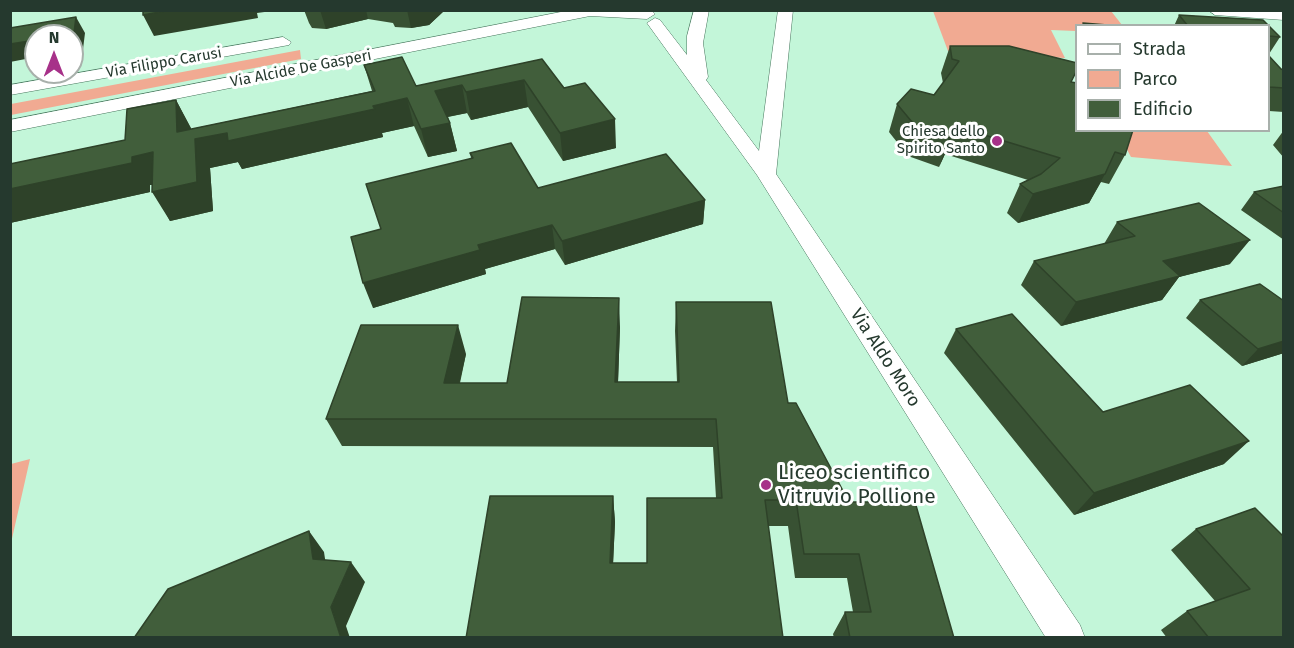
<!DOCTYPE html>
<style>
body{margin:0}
#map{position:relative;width:1294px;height:648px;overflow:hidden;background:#c3f6d9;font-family:"Fira Sans",sans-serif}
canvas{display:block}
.frame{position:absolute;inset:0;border:12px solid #25392e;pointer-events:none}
.legend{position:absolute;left:1075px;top:24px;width:195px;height:108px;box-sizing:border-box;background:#fff;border:2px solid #a8b0ab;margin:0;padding:8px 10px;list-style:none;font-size:18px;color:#25392e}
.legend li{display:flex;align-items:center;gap:12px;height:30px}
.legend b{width:30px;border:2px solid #a8b0ab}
.north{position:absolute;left:24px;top:24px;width:60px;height:60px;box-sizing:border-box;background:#fff;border:2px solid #a8b0ab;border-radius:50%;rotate:0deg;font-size:16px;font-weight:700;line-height:24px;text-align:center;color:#25392e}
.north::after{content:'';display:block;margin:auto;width:21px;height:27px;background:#a73189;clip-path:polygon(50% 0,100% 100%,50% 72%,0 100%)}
</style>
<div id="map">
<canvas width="1294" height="648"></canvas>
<div class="frame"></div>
<ul class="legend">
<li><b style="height:8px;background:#fff"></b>Strada</li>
<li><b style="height:16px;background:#f1aa92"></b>Parco</li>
<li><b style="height:16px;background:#415e3b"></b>Edificio</li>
</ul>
<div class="north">N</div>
</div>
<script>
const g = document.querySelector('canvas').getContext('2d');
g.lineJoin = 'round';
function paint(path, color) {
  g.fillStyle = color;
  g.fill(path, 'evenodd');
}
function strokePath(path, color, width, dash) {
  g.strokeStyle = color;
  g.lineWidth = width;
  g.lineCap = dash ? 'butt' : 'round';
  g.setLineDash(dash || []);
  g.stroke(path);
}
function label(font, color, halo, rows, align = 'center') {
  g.font = font + ' "Fira Sans",sans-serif';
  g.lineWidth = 6;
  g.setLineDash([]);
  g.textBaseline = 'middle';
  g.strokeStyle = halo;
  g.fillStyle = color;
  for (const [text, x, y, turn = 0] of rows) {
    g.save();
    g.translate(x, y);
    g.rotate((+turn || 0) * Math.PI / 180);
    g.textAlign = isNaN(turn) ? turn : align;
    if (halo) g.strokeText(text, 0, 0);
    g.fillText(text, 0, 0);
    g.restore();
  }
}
const green = new Path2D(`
 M933,11H1111L1122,25L1076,26V31L1051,30L1065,58L948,51Z
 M300,50L301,59L11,115V104Z
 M1117,131H1207L1232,166L1131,157Z
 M30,459L11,543V464Z`);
const minor = new Path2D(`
 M571,10H651L655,14L647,19L590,16L10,132V120Z
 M694,10H709L703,43L708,77L706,80L759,151L778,10H793L776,174L1080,625L1085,638H1046L757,175L647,23L655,18L660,20L687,55V36Z
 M1208,10H1284V20L1215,15Z
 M283,37L291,42L289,45L10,95V85Z`);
const wall = new Path2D(`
 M304,10H445L429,25L411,28L395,27L393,23L368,19L326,29L312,28L309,23Z
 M1179,15L1263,20L1280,37L1269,54V26H1174Z
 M950,46L1071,82L1077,130L1125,155L1109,184L1101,182L1089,203L1018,223L1007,213L1020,184L1028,180L945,154L939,167L908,156L889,132L897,104L934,95L943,83L941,73Z
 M1269,56L1281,69L1284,70V112L1269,111Z
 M542,59L564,88L616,148L563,161L528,107L471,120L467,113L448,117L450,123L457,151L428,157L414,126L382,133L383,137L242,169L238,162L210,168L213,211L170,221L152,185H150V192L10,223V164L125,140L176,100L191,129L372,91L364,65L416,86Z
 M1284,130V158L1273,145Z
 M470,153L538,188L705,200L703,224L565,265L555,249L485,269L486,274L373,308L381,229L471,158Z
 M1284,186V240L1241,210L1254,192Z
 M1117,222L1230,264L1179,277L1162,300L1061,326L1021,285L1034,261L1104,244Z
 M1200,300L1284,301V353L1242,366L1186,318Z
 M676,302L788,403L849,502L954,638H834L833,634L845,612H853L847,578H795L788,526H769L466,638L613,496L615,522L613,563H647L716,498L713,447L342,446L326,419L466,354L460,383H507L620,327L618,382H677L675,331Z
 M956,329L1103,412L1224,464L1074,515L944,353Z
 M1255,508L1284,638H1167L1161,630L1187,611L1215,601L1171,550L1196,529Z`);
const shadedWall = new Path2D(`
 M10,10H22L10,12Z
 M170,10L272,11L257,13L258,18L154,36L143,15Z
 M320,10H366L368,19L326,29Z
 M407,10H445L429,25L411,28Z
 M76,17L85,33L83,49L72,51V36H59Z
 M36,40V57L10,62V44Z
 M524,80L528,107L471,120L466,92Z
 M462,85L467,113L441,118L435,91Z
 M407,98L414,126L382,133L383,137L242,169L238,162L210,168L213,211L170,221L152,192L195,139Z
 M176,100L191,128L193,160L177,132Z
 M615,119L616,148L563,161L560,133Z
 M450,123L457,151L428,157L421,129Z
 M955,126L945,154L939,167L949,138Z
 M153,152L170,181L150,185V192L10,223V189L132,157Z
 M1105,174L1089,203L1018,223L1033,194Z
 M705,200L703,224L565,265L562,241Z
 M552,225L555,249L485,269L486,274L373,308L363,283L478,245Z
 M1250,240L1230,264L1179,277L1162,300L1061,326L1076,302L1163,261Z
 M619,298L620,327L617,410L615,382Z
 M458,325L466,354L453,411L444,383Z
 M1284,341V353L1242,366L1258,349Z
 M1249,441L1224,464L1074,515L1094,493Z
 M613,496L615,522L612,587L610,563Z
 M309,531L324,552L328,579L313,559Z
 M351,562L365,582L346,626L350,638H341L331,607Z`);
const building = new Path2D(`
 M143,10H170L143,15Z
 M1179,15L1263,20L1280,37L1269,36V26H1188Z
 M76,17L74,33L59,36H36V40L10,44V28Z
 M1083,23L1120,26H1084Z
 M950,46H1009L1077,63V70L1071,82L1077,83V130H1133L1125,155L1115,152L1105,174L1033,194L1020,184L1041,174L1060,158L955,126L949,138L917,128L897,104L911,89L934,95L959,61L952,59Z
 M1269,56L1281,69L1284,70V88L1269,87Z
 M402,57L416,86L542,59L564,88L585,83L615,119L560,133L524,80L466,92L462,85L435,91L450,123L421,129L407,98L373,106L375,109L228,141L227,133L195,139L197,182L152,192L153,152L132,157V163L10,189V164L125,140L127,109L176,100L177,132L375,91L364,65Z
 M511,143L538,188L666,154L705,200L562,241L552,225L478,245L480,250L363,283L351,237L381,229L366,184L473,158L470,153Z
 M1284,186V213L1254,192Z
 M1199,203L1250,240L1163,261L1180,276L1076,302L1034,261L1135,236L1117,222Z
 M1260,284L1284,301V341L1258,349L1200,300Z
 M522,297L619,298L615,382H679L676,302H771L788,403H796L849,502H915L954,638H850L845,612H871L859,554H804L796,500H765L783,638H466L490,496H613L610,563H647V498H722L716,419H326L361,325H458L444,383H507Z
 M1012,314L1103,412L1190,385L1249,441L1094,493L956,329Z
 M1255,508L1284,537V638H1209L1187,611L1250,589L1196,529Z
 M309,531L313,559L351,562L331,607L341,638H134L168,589Z`);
const markers = [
 [997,141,6,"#a73189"],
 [766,485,6,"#a73189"]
];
const farStreetnames = [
 ["Via Filippo Carusi",164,63,-10],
 ["Via Alcide De Gasperi",301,69,-11]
];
const farPoinames = [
 ["Chiesa dello",985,132],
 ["Spirito Santo",985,149]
];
const streetNames = [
 ["Via Aldo Moro",885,358,57]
];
const nearPoinames = [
 ["Liceo scientifico",778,473],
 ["Vitruvio Pollione",778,497]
];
paint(green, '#f1aa92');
strokePath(minor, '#46755c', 1);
paint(minor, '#fff');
paint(wall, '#385133');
paint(shadedWall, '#2e4229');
paint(building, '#415e3b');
strokePath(building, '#2e4229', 1.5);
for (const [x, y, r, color] of markers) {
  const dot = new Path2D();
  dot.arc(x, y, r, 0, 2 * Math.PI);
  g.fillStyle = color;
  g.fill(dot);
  strokePath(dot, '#fff', 2);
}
label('15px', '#25392e', '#fff', farStreetnames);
label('15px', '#25392e', '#fff', farPoinames, 'right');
label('18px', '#25392e', '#fff', streetNames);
label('21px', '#25392e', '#fff', nearPoinames, 'left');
</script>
